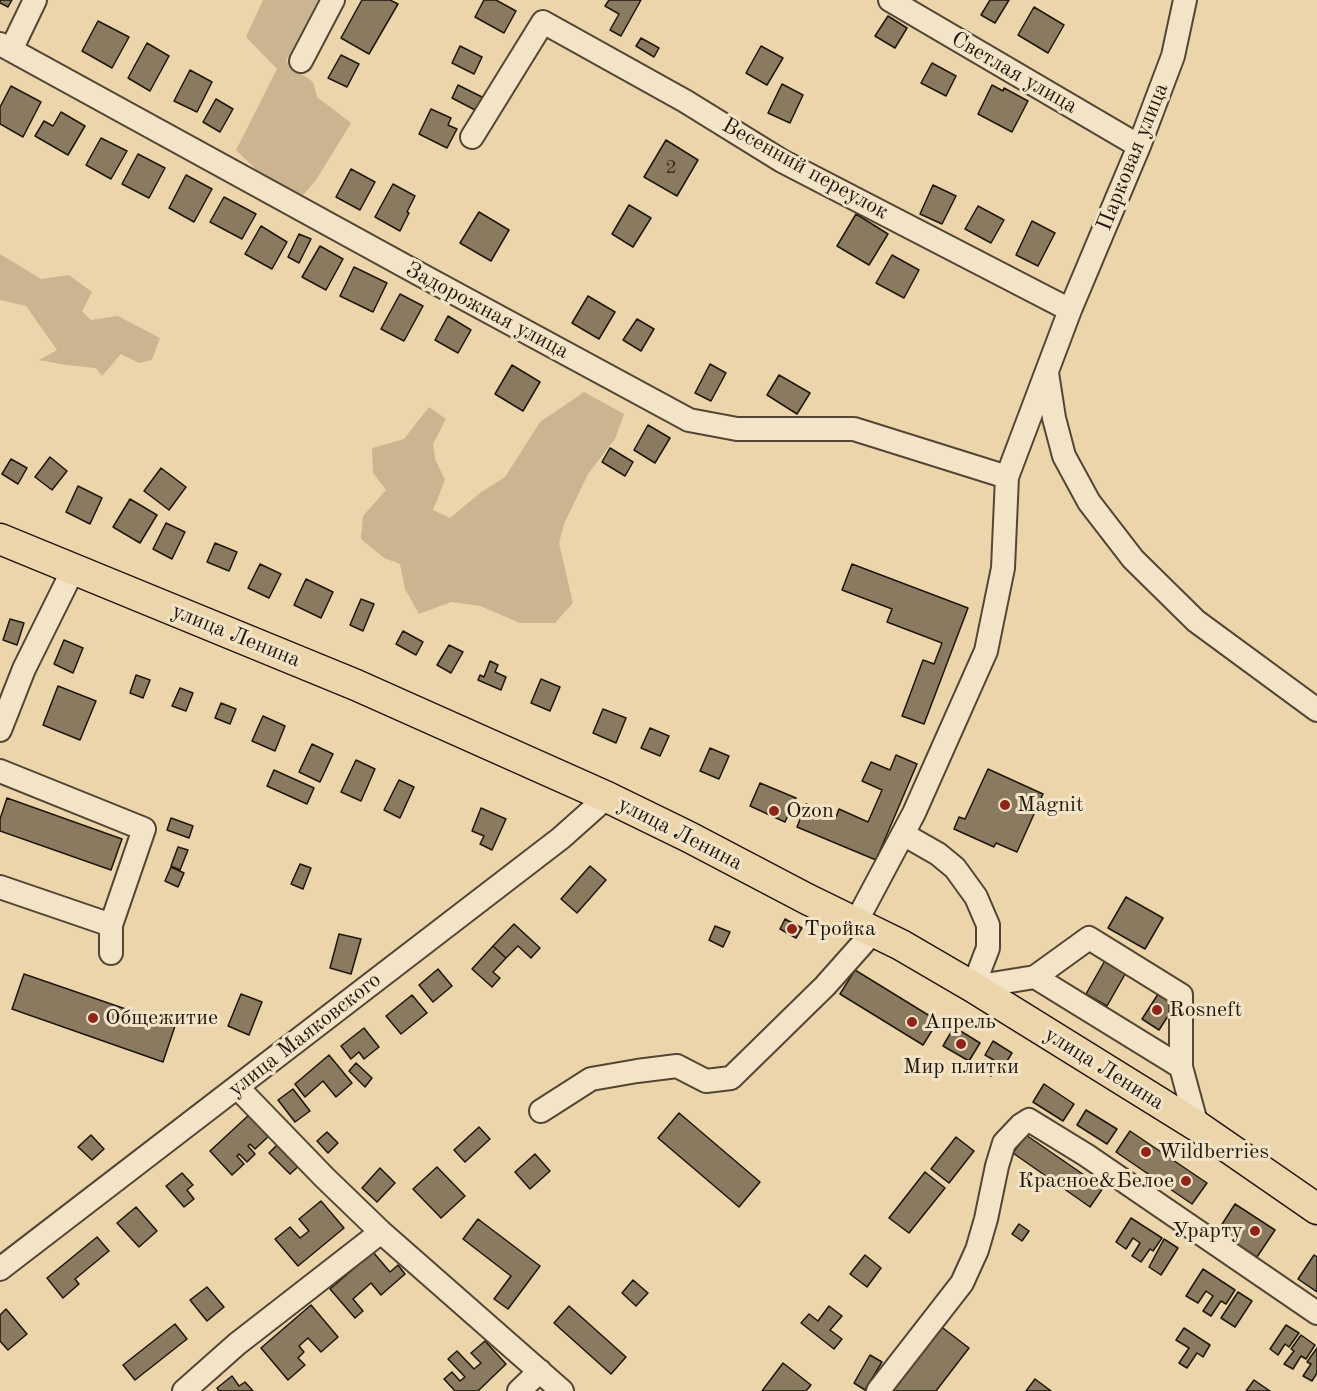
<!DOCTYPE html>
<meta charset="utf-8">
<style>
body{margin:0}
canvas{display:block;background:#edd5ab}
</style>
<canvas width="1317" height="1391"></canvas>
<script>
const g = document.querySelector('canvas').getContext('2d');
g.lineJoin = 'round';
function paint(path, color) {
  g.fillStyle = color;
  g.fill(path, 'evenodd');
}
function strokePath(path, color, width, dash) {
  g.strokeStyle = color;
  g.lineWidth = width;
  g.lineCap = dash ? 'butt' : 'round';
  g.setLineDash(dash || []);
  g.stroke(path);
}
function label(font, color, halo, rows, align = 'center') {
  g.font = font + ' "Old Standard TT",serif';
  g.lineWidth = 6;
  g.setLineDash([]);
  g.textBaseline = 'middle';
  g.strokeStyle = halo;
  g.fillStyle = color;
  for (const [text, x, y, turn = 0] of rows) {
    g.save();
    g.translate(x, y);
    g.rotate((+turn || 0) * Math.PI / 180);
    g.textAlign = isNaN(turn) ? turn : align;
    if (halo) g.strokeText(text, 0, 0);
    g.fillText(text, 0, 0);
    g.restore();
  }
}
const green = new Path2D(`
 M263,0H318L286,61L297,71L313,82L317,97L351,123L316,180L303,195L268,181L236,150L277,69L246,37Z
 M0,254L41,279L69,275L92,292L82,311L91,320L118,316L160,338L152,360L139,363L121,354L102,376L96,368L66,365L39,360L57,350L26,306L0,300Z
 M584,392L624,414L615,439L588,474L564,524L559,543L573,603L555,623H520L480,606L451,602L419,614L405,589L400,564L384,558L361,539L363,516L386,490L373,473L372,448L404,439L429,407L446,419L433,444L435,459L445,480L433,510L450,518L480,493L505,477L540,422Z`);
const building = new Path2D(`
 M0,0H12L8,7L0,3Z
 M362,0H390L398,4L369,54L341,38Z
 M484,0H496L516,11L504,33L475,17Z
 M609,0H641L621,36L610,30L619,14L605,6Z
 M990,0H1009L995,23L981,15Z
 M1034,7L1064,25L1048,53L1018,35Z
 M888,16L907,28L895,48L875,36Z
 M98,21L129,37L112,68L82,51Z
 M641,38L659,48L654,57L636,46Z
 M147,43L169,56L150,91L128,78Z
 M460,46L482,57L474,74L452,63Z
 M761,46L783,58L767,85L746,73Z
 M341,55L359,64L347,87L328,78Z
 M932,63L956,76L946,96L921,83Z
 M190,70L212,82L197,112L174,101Z
 M782,84L803,95L790,123L768,113Z
 M458,85L484,98L477,111L452,98Z
 M992,85L1003,91L1004,88L1028,101L1012,132L978,114Z
 M11,86L41,102L23,137L0,124V107Z
 M216,99L233,109L220,132L203,122Z
 M431,109L451,118L448,125L457,129L447,148L419,134Z
 M61,112L85,126L68,155L35,136L44,121L53,126Z
 M101,138L127,151L111,179L86,165Z
 M666,140L698,160L677,196L644,177Z
 M138,154L165,168L149,198L122,184Z
 M351,169L375,182L360,210L336,197Z
 M186,175L212,189L194,222L169,208Z
 M393,184L415,196L407,212L409,213L400,231L375,217Z
 M933,185L956,196L942,224L920,214Z
 M224,197L256,214L242,239L210,222Z
 M629,205L651,218L633,247L612,234Z
 M978,206L1004,220L991,243L965,229Z
 M479,212L509,230L491,261L460,243Z
 M856,214L888,234L869,265L837,246Z
 M1032,221L1055,233L1038,266L1016,255Z
 M261,226L287,242L272,269L245,254Z
 M299,234L311,239L299,263L288,257Z
 M320,246L343,259L326,290L302,277Z
 M892,255L919,270L904,298L876,283Z
 M354,267L387,283L373,312L340,296Z
 M400,294L423,306L404,341L381,329Z
 M588,296L615,312L599,339L572,323Z
 M448,316L471,330L458,353L435,340Z
 M637,319L654,329L641,351L623,340Z
 M710,364L726,373L711,401L695,393Z
 M512,365L540,382L523,411L495,394Z
 M779,375L810,393L797,414L767,395Z
 M648,425L670,438L655,463L634,450Z
 M610,448L633,462L625,476L602,462Z
 M50,457L67,471L52,490L35,477Z
 M11,459L27,468L18,484L2,474Z
 M161,468L186,487L169,510L144,491Z
 M78,486L102,498L90,524L66,512Z
 M130,499L157,515L140,543L113,527Z
 M166,523L185,532L172,559L153,549Z
 M215,543L237,552L229,571L207,562Z
 M260,564L281,574L269,598L248,588Z
 M852,564L968,608L924,724L902,716L923,660L934,664L942,643L887,622L892,609L842,590Z
 M306,579L333,592L321,618L294,605Z
 M361,599L374,604L363,631L350,625Z
 M10,619L24,623L17,645L3,640Z
 M403,631L423,642L416,655L396,644Z
 M64,640L83,648L73,673L54,664Z
 M449,645L463,652L451,673L437,665Z
 M490,661L498,665L495,672L506,677L501,690L478,680L480,675L484,677Z
 M136,675L150,680L143,698L130,693Z
 M541,679L560,687L550,711L531,703Z
 M58,686L96,701L80,740L43,725Z
 M180,688L193,693L186,711L172,706Z
 M221,703L236,709L230,724L215,718Z
 M603,709L626,718L616,743L593,733Z
 M263,716L285,726L275,751L252,741Z
 M650,728L669,736L660,756L641,748Z
 M312,744L333,754L320,782L299,772Z
 M710,748L729,756L719,779L700,771Z
 M896,755L917,764L876,860L797,827L806,804L836,817L839,809L868,822L882,790L862,781L871,762L890,770Z
 M356,760L375,769L361,801L341,792Z
 M988,769L1043,794L1017,852L996,843L994,847L954,829L959,817L965,819Z
 M274,770L314,788L307,804L267,786Z
 M399,780L414,787L400,818L384,810Z
 M760,783L796,798L785,822L750,806Z
 M7,798L122,839L111,870L0,831V819Z
 M481,808L506,819L492,850L480,844L484,836L472,831Z
 M171,818L193,826L189,838L167,830Z
 M178,847L188,850L180,870L171,866Z
 M300,864L311,868L303,889L291,884Z
 M590,866L606,880L577,913L561,899Z
 M171,867L184,873L178,887L165,881Z
 M1126,897L1163,918L1145,949L1108,928Z
 M785,919L802,928L796,938L780,929Z
 M514,924L540,948L531,958L518,946L506,958L493,946Z
 M715,926L730,932L723,947L709,940Z
 M339,934L361,939L351,974L330,968Z
 M493,946L506,958L493,972L500,978L492,987L472,969Z
 M1107,957L1128,969L1107,1006L1086,994Z
 M438,969L452,986L433,1002L419,985Z
 M855,970L938,1021L923,1045L840,994Z
 M24,974L175,1026L163,1062L12,1009Z
 M1160,991L1177,1002L1159,1030L1142,1019Z
 M241,994L262,1002L249,1035L228,1026Z
 M412,995L427,1013L401,1034L386,1016Z
 M954,1027L980,1043L969,1061L943,1046Z
 M364,1028L379,1047L364,1059L359,1052L351,1059L341,1046Z
 M993,1041L1012,1053L1004,1066L985,1055Z
 M329,1055L352,1083L336,1097L323,1081L305,1097L295,1084Z
 M356,1063L372,1078L365,1087L349,1071Z
 M984,1063L995,1070L991,1076L980,1070Z
 M1044,1084L1074,1104L1063,1121L1033,1102Z
 M293,1089L310,1111L295,1122L278,1100Z
 M1086,1110L1117,1129L1107,1144L1077,1125Z
 M679,1113L760,1182L739,1207L658,1138Z
 M250,1114L270,1135L255,1149L250,1144L248,1146L255,1154L247,1162L239,1154L237,1156L244,1164L232,1175L210,1151Z
 M479,1127L490,1139L465,1162L454,1150Z
 M1130,1131L1207,1183L1192,1204L1116,1152Z
 M327,1132L338,1143L328,1153L317,1141Z
 M91,1135L104,1149L92,1160L78,1147Z
 M1026,1135L1103,1188L1090,1207L1013,1153Z
 M956,1137L974,1151L949,1183L931,1169Z
 M281,1141L302,1163L290,1174L269,1153Z
 M535,1154L550,1171L530,1189L515,1172Z
 M437,1167L465,1196L441,1218L413,1189Z
 M380,1168L395,1183L377,1202L362,1188Z
 M925,1172L945,1188L909,1233L889,1218Z
 M182,1173L193,1185L187,1190L194,1199L184,1207L166,1186Z
 M321,1201L344,1228L298,1266L275,1239L290,1227L300,1238L309,1231L299,1219Z
 M1235,1204L1275,1230L1257,1257L1217,1232Z
 M136,1207L157,1231L139,1247L117,1223Z
 M1131,1218L1162,1238L1153,1251L1150,1249L1141,1262L1132,1256L1140,1243L1133,1238L1126,1249L1116,1242Z
 M478,1219L540,1266L508,1309L494,1299L511,1276L463,1239Z
 M1019,1224L1029,1231L1022,1241L1012,1234Z
 M97,1237L109,1251L75,1279L79,1284L63,1298L47,1278Z
 M1164,1239L1178,1248L1161,1275L1149,1267Z
 M373,1252L390,1272L398,1265L405,1274L381,1295L371,1283L353,1299L363,1311L355,1318L330,1289Z
 M865,1255L881,1268L867,1287L850,1274Z
 M1314,1255L1317,1257V1292L1298,1279Z
 M1203,1269L1235,1290L1226,1304L1221,1301L1211,1316L1203,1311L1213,1296L1206,1291L1198,1303L1186,1296Z
 M633,1280L648,1293L636,1306L622,1293Z
 M207,1287L224,1307L207,1321L190,1300Z
 M1238,1292L1252,1301L1235,1327L1221,1318Z
 M311,1305L338,1337L321,1352L308,1338L299,1346L304,1352L298,1358L305,1365L288,1380L261,1348Z
 M569,1306L626,1357L611,1374L554,1323Z
 M829,1306L842,1316L830,1330L842,1339L834,1349L801,1323L809,1314L818,1321Z
 M6,1309L27,1334L8,1350L0,1341V1315Z
 M175,1324L187,1339L135,1380L123,1365Z
 M939,1325L969,1348L936,1391H889Z
 M1286,1325L1299,1333L1289,1347L1285,1344L1278,1355L1270,1349Z
 M1184,1328L1210,1345L1203,1357L1197,1353L1187,1368L1179,1363L1189,1348L1176,1340Z
 M1301,1335L1315,1345L1306,1359L1301,1356L1293,1369L1284,1364L1294,1351L1291,1349Z
 M485,1341L506,1364L478,1391H455L444,1379L452,1372L460,1381L465,1377L448,1359L457,1351L474,1369L481,1363L471,1353Z
 M1317,1348V1373L1312,1381L1303,1376L1311,1364L1307,1362Z
 M870,1355L882,1362L865,1390L854,1383Z
 M783,1363L811,1385L806,1391H762Z
 M232,1376L239,1386L245,1382L253,1391H219L217,1388Z
 M1035,1379L1051,1391H1026Z
 M1254,1380L1270,1391H1246Z`);
const minor = new Path2D(`
 M890,0L1139,146
 M0,44L423,276L689,420L737,429H854L1007,477
 M11,50L35,0
 M301,61L333,0
 M472,137L543,22L685,101L782,161L1070,310
 M1047,373L1054,418L1064,456L1089,502L1133,559L1196,621L1317,710
 M0,730L24,669L73,570
 M0,771L144,829L111,925V953
 M903,834L938,854L955,868L976,897L988,925V948L973,987L1035,977L1181,1067L1197,1126
 M0,887L111,925
 M855,924L914,813L986,651L1003,568L1007,477L1070,310L1139,146L1173,56L1185,0
 M1035,977L1089,938L1181,995V1067
 M237,1087L324,1177L381,1232L562,1391
 M541,1111L591,1079L637,1071L677,1066L706,1081L731,1078L825,986L873,932
 M0,1269L561,838L607,797
 M184,1391L237,1344L381,1232
 M519,1391L540,1371
 M878,1391L962,1283L977,1250L986,1219L997,1166L1004,1143L1021,1125L1029,1120L1086,1155L1317,1313`);
const major = new Path2D(`
 M0,539L356,685L607,797L689,837L807,899L901,945L973,987L1197,1126L1317,1209`);
const markers = [
 [1005,805,6,"#8f2418"],
 [774,811,6,"#8f2418"],
 [792,929,6,"#8f2418"],
 [1157,1010,6,"#8f2418"],
 [93,1018,6,"#8f2418"],
 [912,1022,6,"#8f2418"],
 [961,1044,6,"#8f2418"],
 [1146,1152,6,"#8f2418"],
 [1186,1181,6,"#8f2418"],
 [1255,1231,6,"#8f2418"]
];
const numberNames = [
 ["2",671,168]
];
const streetNames = [
 ["Светлая улица",1014,73,30],
 ["Парковая улица",1133,157,-68],
 ["Весенний переулок",805,169,29],
 ["Задорожная улица",487,311,28],
 ["улица Ленина",236,636,22],
 ["улица Ленина",680,834,27],
 ["улица Маяковского",305,1035,-38],
 ["улица Ленина",1104,1069,32]
];
const poiNames = [
 ["Magnit",1017,805],
 ["Ozon",786,811],
 ["Тройка",804,929],
 ["Rosneft",1169,1010],
 ["Общежитие",105,1018],
 ["Апрель",924,1022],
 ["Мир плитки",961,1067,"center"],
 ["Wildberries",1158,1152],
 ["Красное&Белое",1174,1181,"right"],
 ["Урарту",1243,1231,"right"]
];
paint(green, '#cab590');
paint(building, '#8a7a5f');
strokePath(building, '#1e170c', 1.5);
strokePath(minor, '#524634', 26);
strokePath(major, '#1e170c', 33);
strokePath(minor, '#f3e4c8', 22);
strokePath(major, '#edd5ab', 30);
for (const [x, y, r, color] of markers) {
  const dot = new Path2D();
  dot.arc(x, y, r, 0, 2 * Math.PI);
  g.fillStyle = color;
  g.fill(dot);
  strokePath(dot, '#f3e4c8', 2);
}
label('20px', '#393021', null, numberNames);
label('22px', '#1e170c', '#f3e4c8', streetNames);
label('22px', '#1e170c', '#f3e4c8', poiNames, 'left');
</script>
